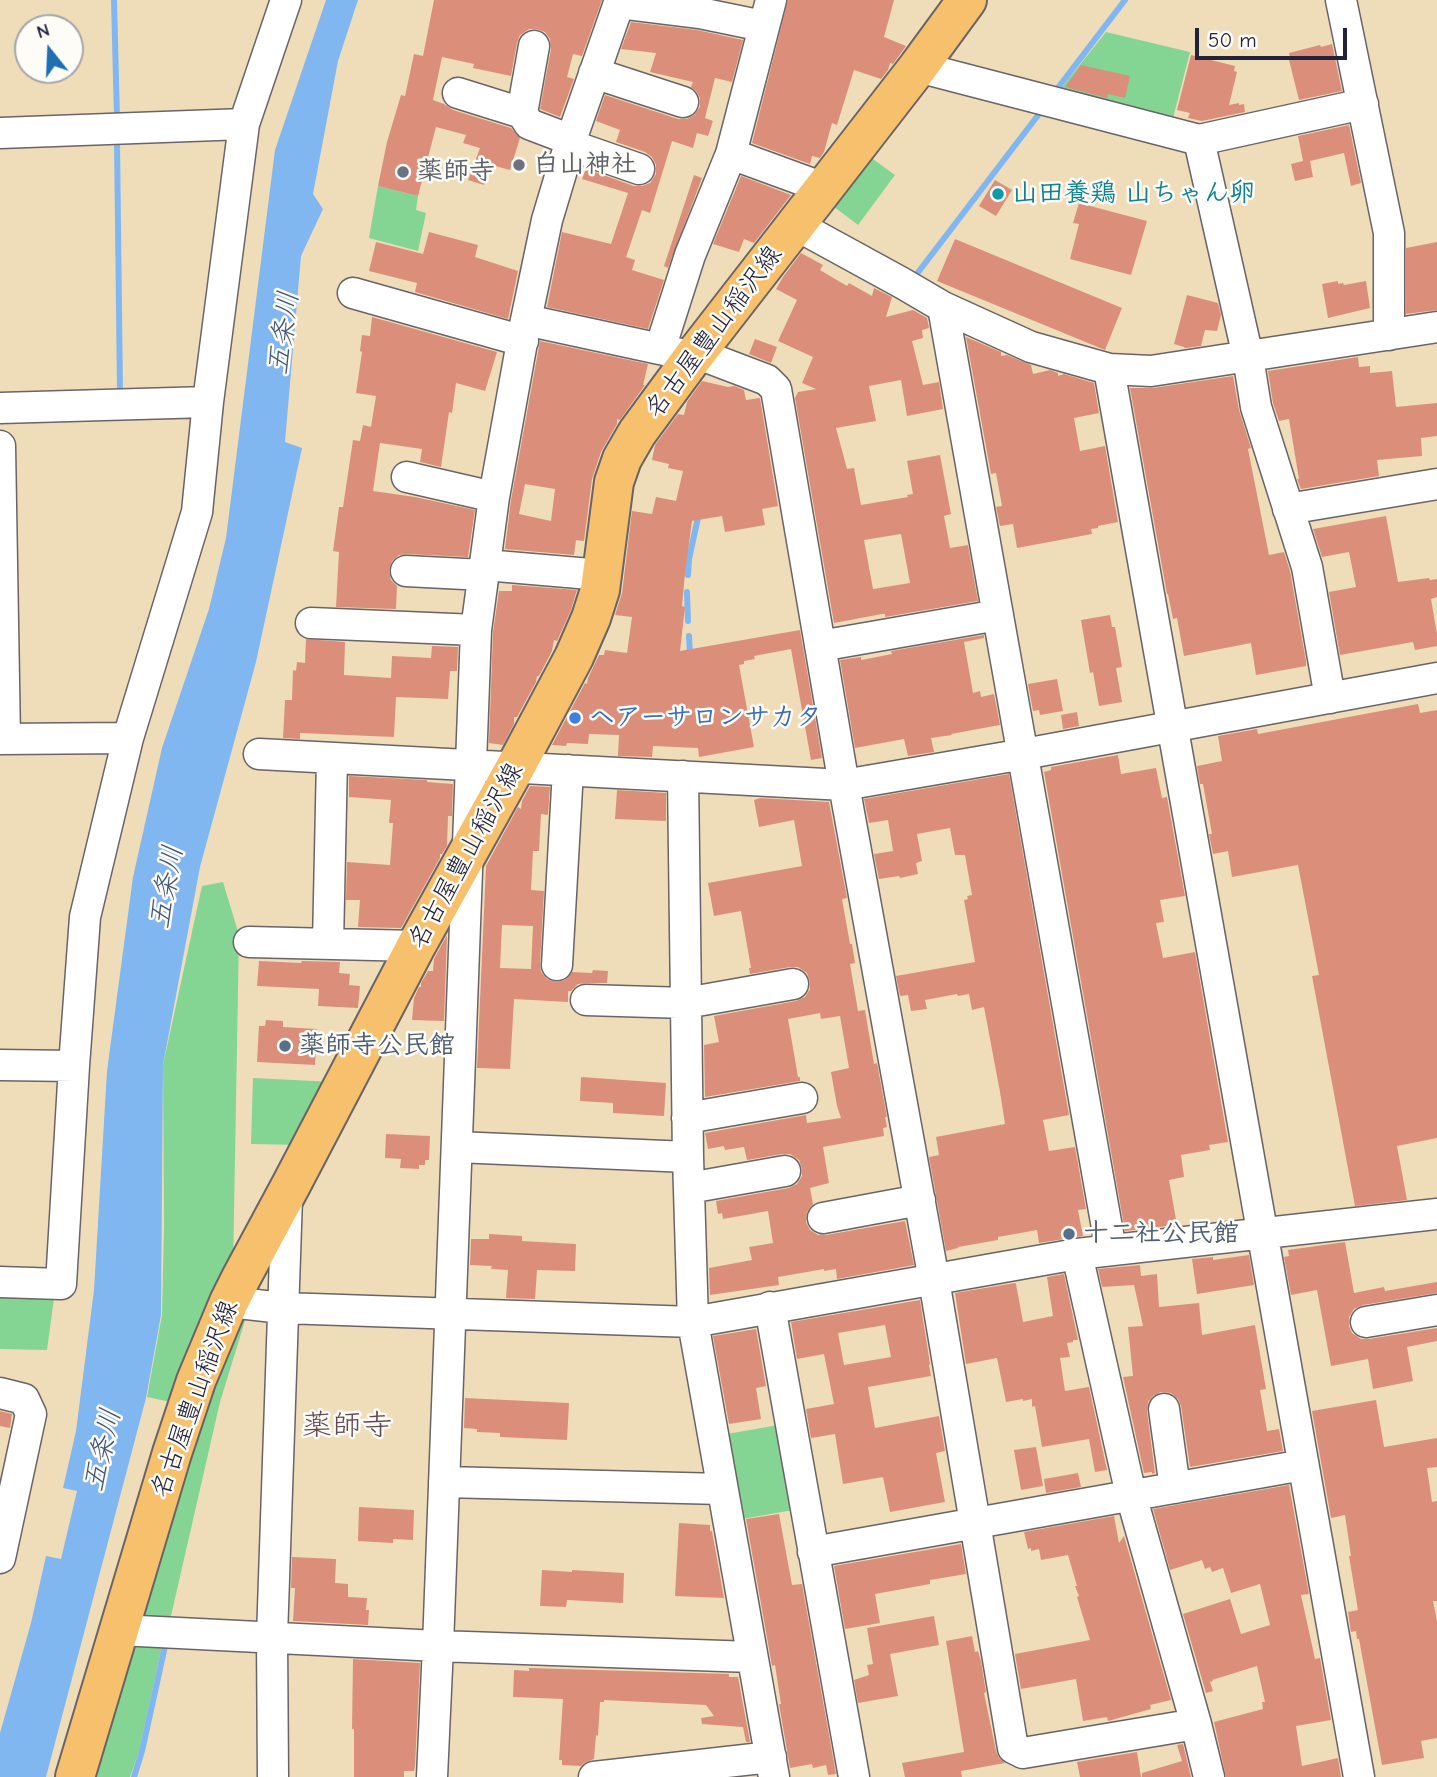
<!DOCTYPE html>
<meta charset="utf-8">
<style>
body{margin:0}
#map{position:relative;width:1437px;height:1777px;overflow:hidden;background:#efddba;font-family:"Comic Neue",sans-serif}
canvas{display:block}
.north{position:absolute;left:14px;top:14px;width:70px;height:70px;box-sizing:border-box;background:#fdfcf7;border:2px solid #a5a5ac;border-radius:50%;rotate:342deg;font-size:19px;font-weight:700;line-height:28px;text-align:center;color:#22223b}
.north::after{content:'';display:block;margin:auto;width:24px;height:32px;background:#1f6fb2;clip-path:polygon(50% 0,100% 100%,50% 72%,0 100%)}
.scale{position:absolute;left:1195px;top:28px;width:152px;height:32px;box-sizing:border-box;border:4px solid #22223b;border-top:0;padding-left:9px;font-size:21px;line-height:24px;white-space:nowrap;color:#22223b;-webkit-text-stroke:5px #fdfcf7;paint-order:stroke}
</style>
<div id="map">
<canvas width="1437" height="1777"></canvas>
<div class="north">N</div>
<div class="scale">50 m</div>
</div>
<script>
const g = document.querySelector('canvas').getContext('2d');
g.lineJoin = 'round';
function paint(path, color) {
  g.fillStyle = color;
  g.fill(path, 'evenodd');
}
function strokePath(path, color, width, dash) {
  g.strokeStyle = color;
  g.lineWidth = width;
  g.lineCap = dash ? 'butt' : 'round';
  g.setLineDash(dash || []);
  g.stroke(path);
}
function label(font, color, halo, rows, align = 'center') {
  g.font = font + ' "Comic Neue","Klee One",sans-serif';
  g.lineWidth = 5;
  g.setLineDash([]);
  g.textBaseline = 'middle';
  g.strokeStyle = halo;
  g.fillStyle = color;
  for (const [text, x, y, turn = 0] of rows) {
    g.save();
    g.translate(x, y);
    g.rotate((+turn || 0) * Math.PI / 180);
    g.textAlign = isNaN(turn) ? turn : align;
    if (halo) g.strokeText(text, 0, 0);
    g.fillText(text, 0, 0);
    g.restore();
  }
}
const green = new Path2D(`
 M1106,32L1190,52L1171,126L1055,96Z
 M866,154L895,175L858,225L829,203Z
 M378,186L418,196L416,210L426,213L418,251L369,238Z
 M223,882L239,935L233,1269L180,1404L147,1397L162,1315L164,1226L163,1065L202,886Z
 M253,1078L334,1082L302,1145L251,1144Z
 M0,1291H55L47,1350L0,1349Z
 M237,1311H248L220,1402L168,1629L136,1627Z
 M784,1424L799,1509L742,1519L727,1434Z
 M163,1641L139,1751L130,1777H87L125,1644Z`);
const water = new Path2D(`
 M326,0H358L338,61L313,194L323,209L301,256L285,442L302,448L256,662L200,867L163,1065L161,1315L146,1398L46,1777H0V1733L31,1623L46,1556L61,1559L77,1491L63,1488L76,1431L94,1290L107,1071L133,877L162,748L209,609L226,538L275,150Z`);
const stream = new Path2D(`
 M114,0L117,119
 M1054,93L1125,0
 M117,141L120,392
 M913,279L1042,110
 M688,575L689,559L699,513
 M687,592L688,621
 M689,636L690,655
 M134,1777L142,1751L165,1646`);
const building = new Path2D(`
 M434,0H602L582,56L573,54L567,77L574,79L560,117L540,109L551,49L550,39L545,32L536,29H529L520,35L517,43L511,76L473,68L474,64L442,57L433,100L444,104L453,110L511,128L520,138L510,170L491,165L484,185L468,180L480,148L463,143L466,135L436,127L418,196L378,186L387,142L401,95L405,96L414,54L423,56Z
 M788,0H894L884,37L906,46L893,64L890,63L888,70L881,79L854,70L837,125L832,123L824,152L820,158L812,156L810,164L752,143Z
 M631,22L697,30L743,40L732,82L715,78L705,118L713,121L708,136L697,133L693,148L672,141L650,213L642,210L626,257L635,260L632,270L664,280L648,329L547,307L562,232L611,244L628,193L582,179L586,169L634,186H642L650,183L656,174V165L652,157L645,152L616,142L620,130L596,121L605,95L678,119H687L694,115L700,107V98L696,91L691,87L693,82L650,72L656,53L621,49Z
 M1332,44L1342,91L1299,100L1289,60L1290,59L1289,53L1320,45L1321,47Z
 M1191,55L1235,66L1234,71L1237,72L1229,105L1239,103V105L1244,104L1245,112L1202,121L1188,118L1190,113L1177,110Z
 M1081,65L1130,76L1125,98L1108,94L1107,98L1065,87Z
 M1349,125L1361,183L1351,186L1344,153L1310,161L1313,177L1295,181L1291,164L1303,161L1298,136Z
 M694,175L702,178L668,268L664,266Z
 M741,176L791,195L754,243L744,239L739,252L713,244Z
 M995,180L1012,190L996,216L979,206Z
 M1079,203L1147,221L1131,275L1070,259L1079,224L1073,223Z
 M429,232L478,245L475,257L518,271L508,319L415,292L417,283L369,271L376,242L423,254Z
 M955,239L1122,308L1105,350L937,281Z
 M1437,242V310L1406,314V248Z
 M801,253L823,265L820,270L847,286L849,283L872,296L874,288L892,297L886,317L913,310L927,318L929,328L922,330L923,338L912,341L923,385L939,382L943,409L907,416L901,380L869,386L876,421L836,428L847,469L854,468L861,505L908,497L907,495L913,494L907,461L940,455L951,514L944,516L950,548L968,545L978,601L885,617V614H882L834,623L795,398L798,392L816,389L802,383L813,357L778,341L797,300L776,289L783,277ZM901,534L910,583L873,589L864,540Z
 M1338,281V284L1343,283L1344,285L1366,281L1370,308L1328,318L1322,284Z
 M1187,295L1218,303L1221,315L1217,331L1205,330L1201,346L1185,348L1184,347L1174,344Z
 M372,317L497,352L485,391L456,383L452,413L449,412L441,467L420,462L422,449L380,443L373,491L415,497L475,510L468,557L407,554L399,555L392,561L389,571L391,580L397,586L396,609L336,607L339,552L333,551L339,507H343L353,440L360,441L363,425L371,427L376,396L356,393L362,352L360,351L362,335L370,336Z
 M966,337L1001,352V356L1007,355L1031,365L1033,374L1050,370L1058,373V376L1064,374L1094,383L1099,413L1074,418L1080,451L1105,446L1118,522L1098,526V528L1091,529L1092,534L1017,548L1013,524L1000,526L996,507L1002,506L996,473L991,474Z
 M755,339L777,347L771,363L749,354Z
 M540,341L648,364L643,385H645L620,420L617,419V424L601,452L592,479L584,541L576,540L574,555L505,549L511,500ZM525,484L555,489L551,521L519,514Z
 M1358,357L1359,367L1370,366V373L1392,371L1396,407L1437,403V436L1421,438L1422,456L1377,460L1379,476L1301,489L1297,479H1299L1289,419L1279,421L1273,403L1268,371Z
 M1233,376L1239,410L1251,448L1248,449L1269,555L1284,552L1290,571L1306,661V666L1256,675L1251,643L1184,656L1177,618L1173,619L1168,594H1167L1130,388H1153Z
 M702,381L728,387L734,386L744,390L746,400L760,398L778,506L762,509L765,525L725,532L722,516L692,521L685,574L682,606L685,607L680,651L800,630L822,758L811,760L791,649L754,656L755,659L744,661V664L739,665L754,747L699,757L698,748L653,746L652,757L618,756L619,735L589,734L588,744L567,743L566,746L552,745L585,683L587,684L588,678L599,655H604L605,650L627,653L632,617L615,615L622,593L632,511L652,514L656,497L676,501L683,471L668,468L669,464L652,460L655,445L678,414L684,415L687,402Z
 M1386,516L1398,582L1429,578L1430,580L1437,579V597L1431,599L1437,634V646L1415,650L1413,642L1340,655L1329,592L1356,587L1349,552L1322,557L1313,529Z
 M512,585L577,590L571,610L557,641L554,640L552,651L539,676H537L536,682L517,717H514V724L503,745L489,743L493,632L499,591H512Z
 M1110,615L1112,627H1115L1122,667L1116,668L1122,702L1099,706L1093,672L1090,673L1081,620Z
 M984,635V638L964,642L973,693L980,691L981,697L994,694L1000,725L951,734L952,735L931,738L934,752L908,756L904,739L855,748L840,660L861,657V660L892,654L891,651Z
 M306,639L345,642L344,675L391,678L392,656L431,658L432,646L458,647L457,671H450L448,699L396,697L394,737L300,733V739L283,738L285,700H292L293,670L296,671L297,662L305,663Z
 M1057,679L1063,711L1040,715L1039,710L1033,711L1028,684Z
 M1418,704L1420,713L1437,710V1138L1397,1146L1407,1200L1355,1206L1312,976L1319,975L1298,865L1232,877L1228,851L1213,854L1209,834H1212L1203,784H1200L1197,766L1222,761L1218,736L1257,729L1258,734Z
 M1077,712L1079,726L1063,729L1061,715Z
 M1118,755L1121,774L1156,768L1162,798L1167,797L1185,896L1160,900L1164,922L1156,923L1163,958L1195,952L1228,1142L1209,1145L1210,1150L1181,1155L1184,1177L1169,1180L1177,1225L1125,1231L1044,772L1051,770V767Z
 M1009,774L1069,1115L1043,1120L1049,1151L1075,1147L1086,1209L1078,1210L1083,1236L1039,1243L1037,1230L998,1237V1240L958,1247V1248L946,1251L929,1157L939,1155L936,1137L1005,1124L1000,1092L984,1007L972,1010L969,994L958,996L957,994L925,1000L927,1009L911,1011L908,995L900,996L896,976L975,962L964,900L968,899L967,896L972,895L965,855H955L950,828L917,834L922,861L916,863L918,874L900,878L899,876L879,879L874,854L893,851L888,820L869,823L864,799Z
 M349,776L427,780V782L453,784L452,816H448L447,846L442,854H440V858L401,928L358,927L360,900H346L347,862L390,865L393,823H389L391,800L349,797Z
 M530,786L550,787L548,815L541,814L539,851H533L531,890L544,891L540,964L541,972L547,979L557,982L565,980L572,972L592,973L593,970L608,971L607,983H587L578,984L571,991H568V1002L514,999L510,1069L477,1068L486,866L518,807L521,809L522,801ZM502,925L533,926L531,969L500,968Z
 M617,790L666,793V821L615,819Z
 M760,798L829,802L847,898L842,899L850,944H852L855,963L850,964L858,1011L865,1010L874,1064L877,1063L887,1117H885L887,1127L883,1128L884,1136L823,1147L829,1183L810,1188L813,1204L807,1212L806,1222L810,1230L818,1235H826L905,1221L914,1265L837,1279L836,1269L824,1271V1269L778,1277L779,1285L710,1295L709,1268L752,1260L749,1247L773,1243L768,1211L723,1219L722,1213L718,1214L716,1201L789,1188L797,1184L802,1176V1169L799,1160L790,1154H782L747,1160L744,1147L725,1150L724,1146L708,1149L705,1133L806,1115L807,1123L841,1118L837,1106L831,1072L849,1068L840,1016L821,1019L820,1013L788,1019L798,1077H800V1081L705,1097L704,1045L719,1042L714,1016L796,1001L805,997L810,989V982L807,973L798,967H790L750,974L749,968H751L741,911L714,916L708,883L802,866L794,820L759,827L754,800Z
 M447,935L444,1021L412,1020L414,998L419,987H421V983L428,971H433L434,959Z
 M259,961L301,963L302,961L340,962L339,973L350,974L349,985L360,986L358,1008L318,1006L319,989L257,986Z
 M266,1020L283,1021V1027L317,1029L315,1065L257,1062L259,1026H265Z
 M581,1077L666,1083L664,1116L613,1113V1103L580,1101Z
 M386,1134L430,1136L429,1160H425V1165H419V1169L400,1168L401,1159L385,1158Z
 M489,1234L522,1236V1241L576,1244L575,1271L537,1270L535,1299L506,1298L508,1270L491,1269L492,1266L470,1265L471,1239H489Z
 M1345,1242L1354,1293L1384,1287L1385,1291L1437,1282V1293L1363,1305L1354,1309L1349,1317V1326L1352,1333L1361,1339H1369L1437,1328V1341L1407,1347L1413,1381L1373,1389L1368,1359L1331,1366L1317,1290L1291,1295L1284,1257L1289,1256L1288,1250Z
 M1249,1255L1254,1285L1197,1294L1192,1259L1213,1257V1260Z
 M1140,1265L1141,1276L1157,1274L1159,1307L1199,1303L1202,1335L1255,1325L1266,1389L1260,1390L1267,1431L1279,1429L1283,1451L1190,1467L1181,1406L1178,1399L1171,1393L1161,1392L1153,1396L1148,1402L1147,1411L1155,1473L1152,1474V1472L1144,1473L1123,1377L1133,1376L1128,1327L1143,1326L1134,1285L1102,1287L1098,1269Z
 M1064,1274L1078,1340H1073V1342L1067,1343L1070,1357L1060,1358L1065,1391L1089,1387L1107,1470L1095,1472L1089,1439L1042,1447L1035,1406L1032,1407V1399L1023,1401V1399L1006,1402L997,1358L966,1364L955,1293L1015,1283L1016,1284L1023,1322L1053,1316L1047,1277Z
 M920,1300L930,1364L929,1365L931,1376L868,1387L875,1428L939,1416L945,1451L936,1453L945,1502L890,1512L883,1477L843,1484L835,1434L811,1438L806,1409L834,1404L824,1354L797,1359L791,1322ZM885,1325L891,1357L844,1365L838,1333Z
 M756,1329L766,1386L756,1388L761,1419L729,1424L713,1336Z
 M465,1398L569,1403L567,1440L500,1437V1433L477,1432V1429L464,1428Z
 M1376,1400L1384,1447L1437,1438V1467L1427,1468L1432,1502L1437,1501V1601H1433L1437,1621V1738L1421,1741L1424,1758L1382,1765L1359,1639H1357L1356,1631L1351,1632L1348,1612L1358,1610L1349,1556H1351L1345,1515L1331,1518L1312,1411Z
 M0,1411L12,1414L10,1428L0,1426Z
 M1036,1447L1043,1486L1021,1490L1014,1450Z
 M1078,1473L1081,1487L1046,1493L1044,1479Z
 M1289,1485L1309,1594L1301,1595L1315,1659L1320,1658L1331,1720L1296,1726L1302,1766L1338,1758L1341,1777H1226L1214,1722L1263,1709L1262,1702H1265L1257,1666L1212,1680L1213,1681L1210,1682L1213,1691L1206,1693L1183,1614L1230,1599L1241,1634L1270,1625L1260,1584L1231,1593L1223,1568L1212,1572L1210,1567L1205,1569L1202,1560L1170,1570L1153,1509Z
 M359,1507L414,1510L413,1540L393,1539V1543L358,1541Z
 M779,1514L792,1585L802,1584L836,1774L828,1775L826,1765L813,1768L812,1764L790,1768L779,1704H781L775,1665L772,1666L746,1519Z
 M1114,1516L1119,1543L1124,1536L1171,1700L1150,1705L1151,1709L1108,1721L1107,1717L1083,1721L1076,1679L1021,1689L1015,1654L1090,1640L1077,1597L1079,1596L1075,1586H1077L1068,1555L1041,1560L1039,1549L1031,1551V1548L1028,1549L1024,1532Z
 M679,1523L710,1525V1531H712L724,1598L675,1596Z
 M961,1544L966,1574L930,1580V1584L875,1594L880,1623L845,1629L834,1566Z
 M292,1557L336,1559L335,1583L348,1584V1597L367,1598L366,1610H369L368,1625L293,1621L295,1588H291Z
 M542,1570L572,1572V1570L624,1573L623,1603L567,1600L566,1607L540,1606Z
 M934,1616L939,1645L890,1654L898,1696L858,1703L854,1680L869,1675L867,1665L873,1664L867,1628Z
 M972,1636L975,1652L978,1651L981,1661L986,1692L984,1693L996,1751L999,1758L1005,1763L961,1771L962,1777H905L902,1763L964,1752L946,1641Z
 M353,1659L420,1663L415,1766L414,1771H404V1777H354V1729H352Z
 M529,1668L729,1674V1677H738L750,1742H746L743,1727L702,1724L701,1718L714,1716L706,1705L604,1700V1702H600L598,1736L596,1735L594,1759L584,1763L581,1766L562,1765V1760H559L563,1699L513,1697L514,1670L529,1671Z
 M1183,1744L1191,1777H1142V1773L1182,1761L1177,1745Z
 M1137,1752L1141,1777H1080L1077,1762Z`);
const minor = new Path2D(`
 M1341,0L1389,233V335
 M918,67L1199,140L1363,104
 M594,73L683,102
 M458,93L522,113L529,124L571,140
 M522,113L534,46
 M0,133L244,124
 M1199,140L1248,357L1256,407L1307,567L1330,698
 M570,145L639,169
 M731,154L824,188
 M796,225L902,283L943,307L1031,347L1109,369L1151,371L1437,327
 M353,293L523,341
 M943,307L1111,1250
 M526,320L660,349
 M696,353L767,380L776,389L844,785L934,1280L1013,1748L1023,1753L1196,1724
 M693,357L660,349L690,255L731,154L771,0
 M1109,369L1359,1777
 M0,408L208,402
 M0,446L5,739
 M407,477L494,497
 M1288,509L1437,484
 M485,565L602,575
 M406,571L484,575
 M311,623L476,630
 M820,646L998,615
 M0,739L128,738
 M259,754L844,785L1024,754L1437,678
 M683,776L688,1157L693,1322L774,1777
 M249,942L416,946
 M328,944L332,759
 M557,965L568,770
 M586,1000L686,1003L793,984
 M0,1065L74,1066
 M687,1118L802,1098
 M457,1147L688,1157
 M689,1188L785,1171
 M823,1218L920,1200
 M1077,1254L1131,1495L1196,1724L1209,1777
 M0,1282L61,1284L74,1066L85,917L128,738L197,512L208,402L244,124L286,0
 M229,1302L283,1308L693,1322L1077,1254L1437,1214
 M770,1307L854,1777
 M1366,1322L1437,1310
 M0,1393L24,1399L31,1414L0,1558
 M1164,1409L1175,1488
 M444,1482L722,1489
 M813,1552L1303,1465
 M119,1630L438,1646L752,1657
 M273,1777L272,1637L287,1197
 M432,1777L438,1646L476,630L494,497L526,320L547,220L571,140L619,3L700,13L763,26
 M594,1777L771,1757`);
const major = new Path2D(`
 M75,1777L172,1453L196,1381L229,1302L241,1278L291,1185L416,946L516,766L574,657L591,618L600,590L614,482L622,459L637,433L693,357L918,67L967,0`);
const markers = [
 [519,165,7,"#6b7280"],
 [403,172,7,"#6b7280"],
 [998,194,7,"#0f9aa8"],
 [575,718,7,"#3f7fe0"],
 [285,1046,7,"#5c6f8a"],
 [1069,1234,7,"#5c6f8a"]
];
const worshipNames = [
 ["白山神社",533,165],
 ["薬師寺",417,172]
];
const cultureNames = [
 ["山田養鶏 山ちゃん卵",1012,194]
];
const streetNames = [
 ["名古屋豊山稲沢線",714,332,-53],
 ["名古屋豊山稲沢線",466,856,-61],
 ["名古屋豊山稲沢線",195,1399,-70]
];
const shopNames = [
 ["ヘアーサロンサカタ",589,718]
];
const serviceNames = [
 ["薬師寺公民館",299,1046],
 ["十二社公民館",1083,1234]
];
const waterNames = [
 ["五条川",284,333,-82],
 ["五条川",167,887,-80],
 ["五条川",103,1450,-77]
];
const quarterNames = [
 ["薬師寺",347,1427]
];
paint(green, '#84d494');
paint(water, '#81b7f0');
strokePath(stream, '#81b7f0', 6);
paint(building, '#db8f7b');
strokePath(minor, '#6a6367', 33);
strokePath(major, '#6a6367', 42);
strokePath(minor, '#fff', 30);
strokePath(major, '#f7c06c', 38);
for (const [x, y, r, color] of markers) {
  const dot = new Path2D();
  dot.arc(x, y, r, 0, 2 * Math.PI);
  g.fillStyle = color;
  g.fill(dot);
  strokePath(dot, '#fdfcf7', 2.5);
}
label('bold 26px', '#5b616d', '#fdfcf7', worshipNames, 'left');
label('bold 26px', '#0d838f', '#fdfcf7', cultureNames, 'left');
label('26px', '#22223b', '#fdfcf7', streetNames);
label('bold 26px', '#366cbe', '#fdfcf7', shopNames, 'left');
label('bold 26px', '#4e5e75', '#fdfcf7', serviceNames, 'left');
label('italic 28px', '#43567a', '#fdfcf7', waterNames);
label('30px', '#634851', '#fdfcf7', quarterNames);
</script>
